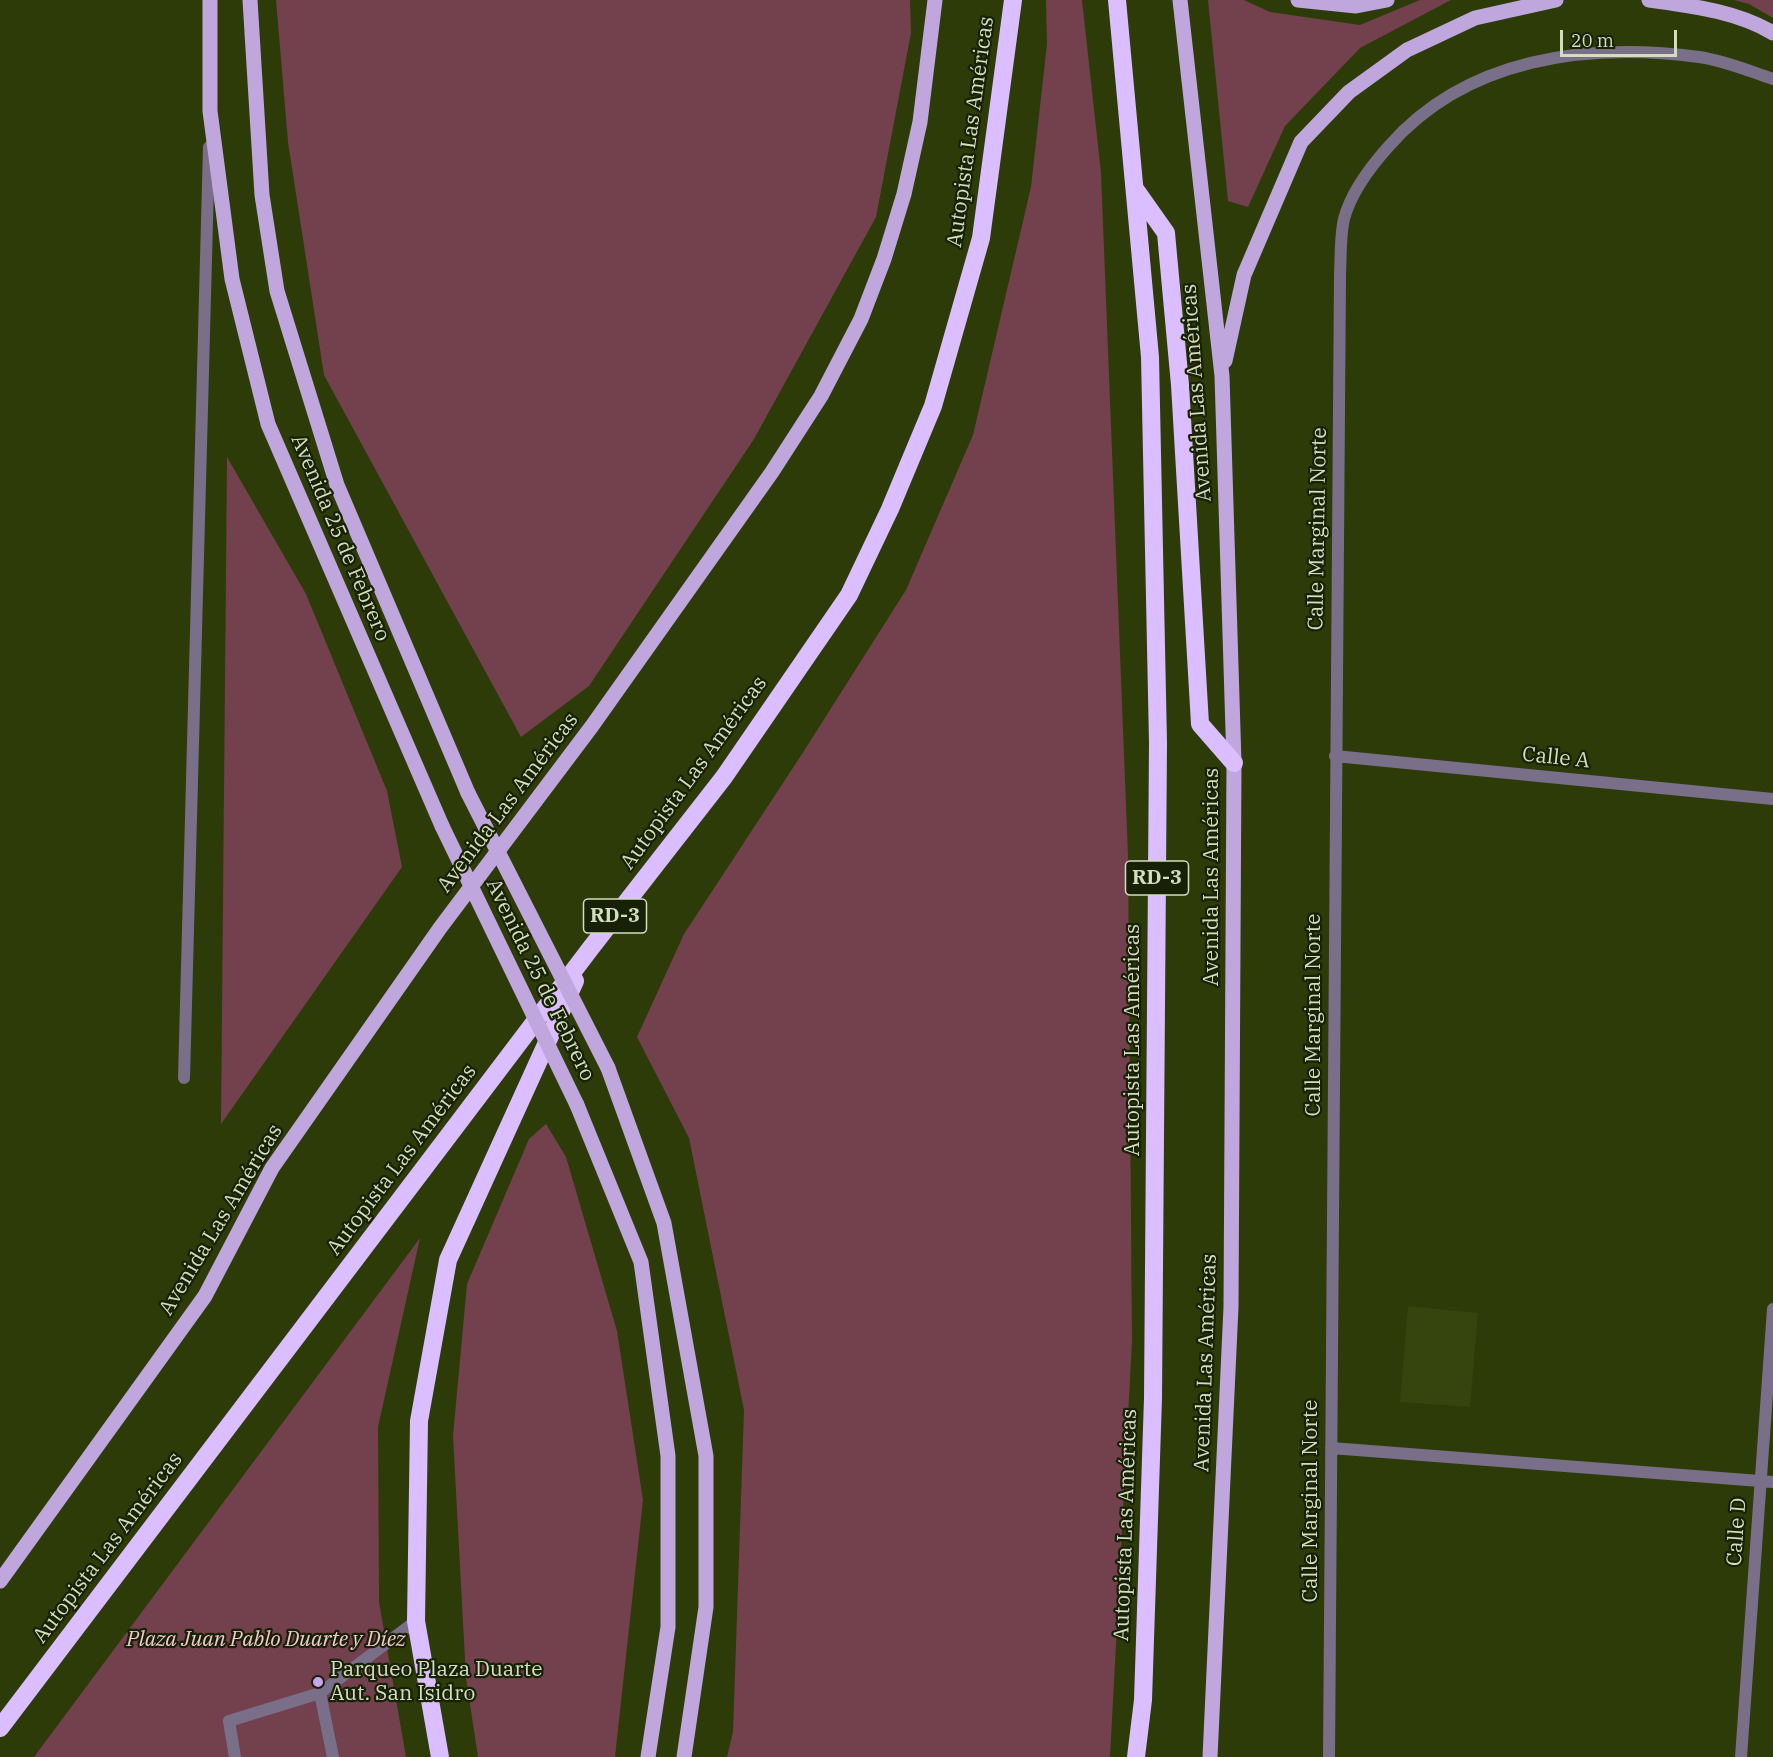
<!DOCTYPE html>
<meta charset="utf-8">
<style>
body{margin:0}
#map{position:relative;width:1773px;height:1757px;overflow:hidden;background:#2d3b09;font-family:"IBM Plex Serif",serif}
canvas{display:block}
.scale{position:absolute;left:1560px;top:30px;width:117px;height:27px;box-sizing:border-box;border:3px solid #d2debe;border-top:0;padding-left:8px;font-size:18px;line-height:21px;white-space:nowrap;color:#d2debe;-webkit-text-stroke:4px #182006;paint-order:stroke}
</style>
<div id="map">
<canvas width="1773" height="1757"></canvas>
<div class="scale">20 m</div>
</div>
<script>
const g = document.querySelector('canvas').getContext('2d');
g.lineJoin = 'round';
function paint(path, color) {
  g.fillStyle = color;
  g.fill(path, 'evenodd');
}
function strokePath(path, color, width, dash) {
  g.strokeStyle = color;
  g.lineWidth = width;
  g.lineCap = dash ? 'butt' : 'round';
  g.setLineDash(dash || []);
  g.stroke(path);
}
function label(font, color, halo, rows, align = 'center') {
  g.font = font + ' "IBM Plex Serif",serif';
  g.lineWidth = 4.5;
  g.setLineDash([]);
  g.textBaseline = 'middle';
  g.strokeStyle = halo;
  g.fillStyle = color;
  for (const [text, x, y, turn = 0] of rows) {
    g.save();
    g.translate(x, y);
    g.rotate((+turn || 0) * Math.PI / 180);
    g.textAlign = isNaN(turn) ? turn : align;
    if (halo) g.strokeText(text, 0, 0);
    g.fillText(text, 0, 0);
    g.restore();
  }
}
const built = new Path2D(`
 M1408,1306L1478,1313L1470,1407L1400,1402Z`);
const green = new Path2D(`
 M276,0H910L911,33L876,217L754,439L589,686L521,737L324,375L288,142Z
 M1046,0H1082L1101,173L1128,856L1132,1341L1110,1757H727L733,1732L744,1410L689,1138L637,1037L684,934L802,754L906,590L973,435L1031,187L1047,44Z
 M1208,0H1244L1270,12L1360,25L1420,0H1451L1360,48L1285,126L1248,207L1228,201Z
 M1734,0H1773V18L1749,4Z
 M227,457L306,594L387,791L402,867L221,1124Z
 M546,1124L566,1157L617,1331L643,1500L615,1757H478L466,1678L453,1436L467,1284L529,1139Z
 M420,1238L378,1427L379,1602L406,1757H34Z`);
const service = new Path2D(`
 M320,1693L333,1757
 M235,1757L229,1721L320,1693L416,1621`);
const minor = new Path2D(`
 M1335,756L1773,799
 M184,1078L209,147
 M1331,1448L1773,1482
 M1329,1757L1340,274C1341,256 1340,236 1344,219C1351,192 1371,166 1389,146C1466,58 1587,42 1699,57C1723,60 1749,71 1773,79
 M1741,1757L1773,1309`);
const primary = new Path2D(`
 M210,0V111L232,279L268,424L442,826
 M250,0L262,195L277,291L337,485L468,793
 M1180,0L1222,376L1234,763L1231,1307L1210,1757
 M1298,0L1356,6L1387,0
 M1649,0C1691,6 1736,11 1773,33
 M1225,361L1244,275L1301,142L1349,92L1407,50L1475,18L1556,0
 M608,1068L664,1223L706,1456V1607L684,1757
 M577,1105L641,1262L668,1456V1627L648,1757
 M0,1581L205,1296L272,1168L440,928L592,726L772,472L821,396L861,319L884,259L904,194L920,122L935,0`);
const motorway = new Path2D(`
 M1117,0L1150,357L1158,743L1153,1398L1143,1700L1136,1757
 M1135,189L1166,233L1180,385L1200,724L1234,763
 M0,1728L590,949L724,777L849,595L890,509L933,406L981,238L1013,0
 M440,1757L416,1621L419,1421L448,1260L575,981`);
const primaryBridge = new Path2D(`
 M468,793L608,1068
 M442,826L577,1105`);
const markers = [
 [318,1682,6,"#c7a6ef"]
];
const shields = [
 [1157,878,63],
 [615,916,63]
];
const shieldNames = [
 ["RD-3",1157,878],
 ["RD-3",615,916]
];
const streetNames = [
 ["Autopista Las Américas",971,132,-82],
 ["Avenida Las Américas",1197,393,-94],
 ["Calle Marginal Norte",1318,529,-89],
 ["Avenida 25 de Febrero",340,538,67],
 ["Calle A",1556,758,6],
 ["Autopista Las Américas",694,773,-54],
 ["Avenida Las Américas",508,803,-53],
 ["Avenida Las Américas",1212,877,-90],
 ["Avenida 25 de Febrero",540,980,64],
 ["Calle Marginal Norte",1314,1015,-90],
 ["Autopista Las Américas",1133,1040,-90],
 ["Autopista Las Américas",402,1160,-53],
 ["Avenida Las Américas",221,1220,-59],
 ["Avenida Las Américas",1206,1363,-88],
 ["Calle Marginal Norte",1311,1501,-90],
 ["Autopista Las Américas",1126,1525,-88],
 ["Calle D",1737,1532,-86],
 ["Autopista Las Américas",108,1548,-53]
];
const parkNames = [
 ["Plaza Juan Pablo Duarte y Díez",266,1640]
];
const poiNames = [
 ["Parqueo Plaza Duarte",330,1670],
 ["Aut. San Isidro",330,1694]
];
paint(built, '#35450d');
paint(green, '#73404d');
strokePath(service, '#7a6f89', 12);
strokePath(minor, '#7a6f89', 12);
strokePath(primary, '#bfa7dd', 15);
strokePath(motorway, '#dabeff', 18);
strokePath(primaryBridge, '#bfa7dd', 15);
for (const [x, y, r, color] of markers) {
  const dot = new Path2D();
  dot.arc(x, y, r, 0, 2 * Math.PI);
  g.fillStyle = color;
  g.fill(dot);
  strokePath(dot, '#182006', 2);
}
for (const [x, y, w] of shields) {
  const box = new Path2D();
  box.roundRect(x - w / 2, y - 17, w, 34, 4.5);
  g.fillStyle = '#182006';
  g.fill(box);
  strokePath(box, '#d2debe', 1.5);
}
label('bold 20px', '#d2debe', null, shieldNames);
label('21px', '#d2debe', '#182006', streetNames);
label('italic 21px', '#f4c9d2', '#182006', parkNames);
label('21px', '#d2debe', '#182006', poiNames, 'left');
</script>
